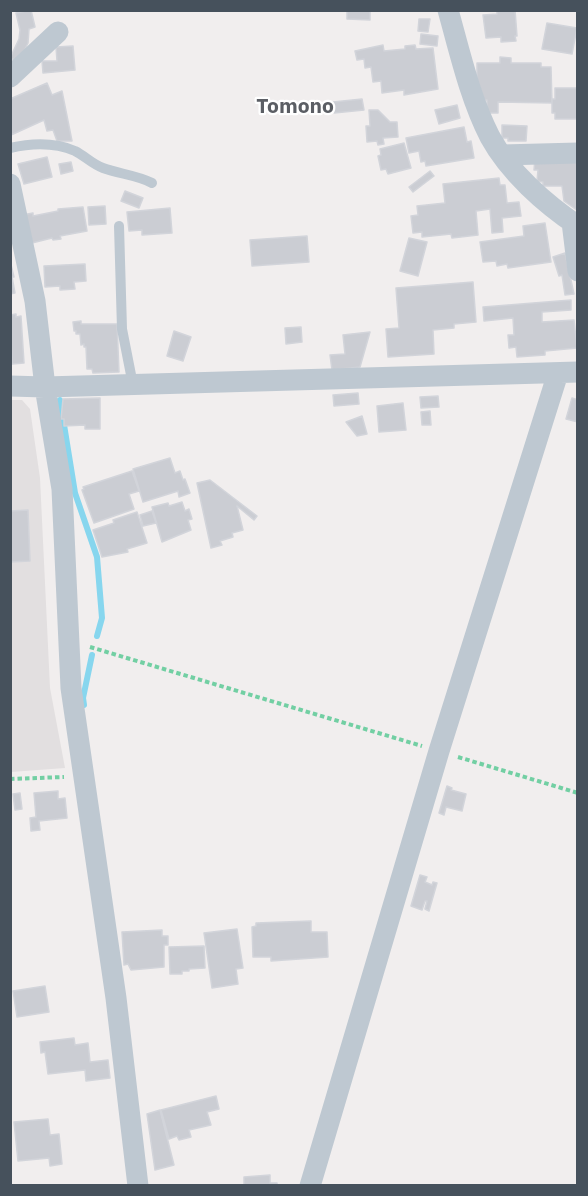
<!DOCTYPE html>
<style>
body{margin:0}
#map{position:relative;width:588px;height:1196px;overflow:hidden;background:#f1eeee;font-family:"IBM Plex Sans",sans-serif}
canvas{display:block}
.frame{position:absolute;inset:0;border:12px solid #46515c;pointer-events:none}
</style>
<div id="map">
<canvas width="588" height="1196"></canvas>
<div class="frame"></div>
</div>
<script>
const g = document.querySelector('canvas').getContext('2d');
g.lineJoin = 'round';
function paint(path, color) {
  g.fillStyle = color;
  g.fill(path, 'evenodd');
}
function strokePath(path, color, width, dash) {
  g.strokeStyle = color;
  g.lineWidth = width;
  g.lineCap = dash ? 'butt' : 'round';
  g.setLineDash(dash || []);
  g.stroke(path);
}
function label(font, color, halo, rows, align = 'center') {
  g.font = font + ' "IBM Plex Sans",sans-serif';
  g.lineWidth = 4.5;
  g.setLineDash([]);
  g.textBaseline = 'middle';
  g.strokeStyle = halo;
  g.fillStyle = color;
  for (const [text, x, y, turn = 0] of rows) {
    g.save();
    g.translate(x, y);
    g.rotate((+turn || 0) * Math.PI / 180);
    g.textAlign = isNaN(turn) ? turn : align;
    if (halo) g.strokeText(text, 0, 0);
    g.fillText(text, 0, 0);
    g.restore();
  }
}
const education = new Path2D(`
 M11,400H22L30,409L40,478L50,688L65,768L11,772Z`);
const stream = new Path2D(`
 M60,400L75,493L97,557L102,618L97,636
 M84,705L83,698L92,655`);
const building = new Path2D(`
 M31,10L35,27L29,29L28,43L19,62L10,58L19,39L20,30L16,13Z
 M347,10H370V20L347,19Z
 M515,10L517,36H515L516,41L501,42V37L486,38L483,15L497,14V11Z
 M419,19H430L428,32L418,31Z
 M547,23L577,28L572,54L542,49Z
 M421,34L438,36L437,46L420,44Z
 M383,45L384,51L405,49V46L415,45L416,49L433,48L438,89L404,95V90L382,93L381,81L373,82L371,67L365,68L364,59L357,60L355,51Z
 M73,46L75,70L43,73L42,61H57L56,47Z
 M500,57L511,58V63H541V67H551L552,103L498,102V113H490L487,109V100H484L477,79V63H500Z
 M47,83L52,95L62,91L72,141H57L53,130L47,131L44,120L11,135L10,134V99Z
 M555,88H578V119H555V113H552V99H555Z
 M362,99L364,110L334,113L333,102Z
 M457,105L460,118L439,124L435,110Z
 M369,110H378L390,122H397L398,137L383,138L384,144L378,145L377,141L367,142L366,126H370Z
 M502,125L527,126L526,141H508V138H502Z
 M464,127L467,142L471,141L474,158L426,166L425,161L421,162L419,151L409,153L406,138Z
 M404,143L411,168L388,174L386,169L381,170L378,156L381,155L380,149Z
 M47,157L52,177L24,184L18,164Z
 M535,158L578,160V211L564,201L562,186H543V182L537,181L538,170H534Z
 M71,162L73,171L61,174L59,164Z
 M430,171L434,176L413,192L409,187Z
 M499,178L500,185H505L507,203L519,202L521,216L502,218L503,232L492,233L490,209L476,211L478,235L452,238L451,234L422,237V232L413,233L411,216L418,215L417,206L445,203L443,184Z
 M125,191L143,198L139,208L121,201Z
 M105,206L106,224L89,225L88,207Z
 M83,207L87,231L60,236L61,239L53,240L52,238L28,244L22,215L33,213V216L58,211V209Z
 M170,208L172,233L142,235V230L129,231L127,212Z
 M545,223L551,262L508,268L507,264L497,266L496,261L483,262L480,242L524,236L523,226Z
 M307,236L309,262L252,266L250,240Z
 M409,238L427,242L418,276L400,271Z
 M565,253L574,294L565,295L562,275L559,276L553,257Z
 M10,261L14,277H12L15,293L10,294Z
 M85,264L86,281L74,282L75,289L60,290V286L45,287L44,266Z
 M473,282L476,322L454,324V328L433,330L434,354L388,357L386,329L399,328L396,288Z
 M571,300V310L542,312V322L574,320L577,348L545,351V355L517,357L516,347L509,348L508,335H514L513,318L484,321L483,307Z
 M16,314V317L21,316L24,363L12,364L10,315Z
 M81,321V324H117L119,372L93,373L92,369H87L86,347H84V344L81,345L80,334H76V331H74L73,322Z
 M301,327L302,342L286,344L285,328Z
 M174,331L191,337L183,361L167,356Z
 M370,332L360,367L332,370L330,355L345,354L343,335Z
 M358,393L359,404L334,406L333,395Z
 M438,396L439,407L421,408L420,397Z
 M100,398V429H85V425L64,426V419H61L63,399Z
 M572,398L578,400V422L566,419Z
 M403,403L406,430L379,432L377,406Z
 M430,411L431,425H422L421,412Z
 M362,416L367,434L357,436L346,422Z
 M170,458L175,473L180,471L183,480L185,479L190,493L179,497L178,491L143,502L133,469Z
 M132,471L139,491L129,494L134,509L94,523L82,490L84,489L83,487Z
 M210,480L257,516L254,520L237,506L243,530L232,533L233,537L220,541L222,545L211,548L197,483Z
 M182,502L185,511L189,509L192,519L188,520L191,530L162,542L152,507L168,503L169,506Z
 M28,510L30,561L10,562V511Z
 M152,511L156,523L143,526L140,515Z
 M137,512L147,543L127,549L128,552L102,557L93,530L114,523L113,520Z
 M447,786L452,788L451,790L466,794L462,811L446,807L444,815L439,813Z
 M58,791V799L65,798L67,818L39,821L40,830L31,831L30,818L36,817L34,793Z
 M20,793L22,809L15,810L13,794Z
 M420,875L427,877L425,882L432,885L433,882L437,883L429,911L425,909L427,901H425L422,910L411,906Z
 M311,921V932H327L328,957L271,961V957H253L252,927L256,926V923Z
 M237,929L243,968L236,969L238,984L212,988L204,933Z
 M162,930V936H168V945H164V967L131,970L128,964L124,965L122,932Z
 M204,946L205,968L189,969V971H182V974H170L169,947Z
 M45,986L49,1012L17,1017L13,991Z
 M74,1038L75,1045L88,1043L90,1062L108,1060L110,1078L86,1081L85,1070L48,1074L45,1052L41,1053L40,1042Z
 M216,1096L219,1109L207,1112L211,1125L189,1130L191,1137L179,1140L177,1136L169,1139L161,1110Z
 M160,1110L174,1165L155,1170L147,1114Z
 M48,1119L50,1135L59,1134L62,1164L50,1166L49,1158L18,1161L14,1122Z
 M270,1175V1183H277V1186H244V1177Z`);
const path = new Path2D(`
 M90,647L422,746
 M458,757L578,793
 M10,779L64,777`);
const lane = new Path2D(`
 M10,148C32,143 54,142 75,151C85,156 92,164 103,168C119,174 137,175 152,183
 M119,226L122,329L133,385`);
const street = new Path2D(`
 M448,10C460,53 470,98 490,137C509,172 545,204 578,226
 M10,77L58,32
 M502,155L578,153
 M10,184L35,301L45,387L62,489L71,688L116,998L138,1186
 M572,222L578,271
 M10,386L45,387L578,372
 M310,1186L439,751L558,373`);
const quarterNames = [
 ["Tomono",295,107]
];
paint(education, '#e2dfe0');
strokePath(stream, '#87d6ee', 6);
paint(building, '#cbcdd3');
strokePath(building, '#d2d4da', 1.5);
strokePath(path, '#72cfa3', 4, [4.5, 3]);
strokePath(lane, '#bec8d1', 10);
strokePath(street, '#bec8d1', 21);
label('bold 21px', '#5b5e64', '#fff', quarterNames);
</script>
